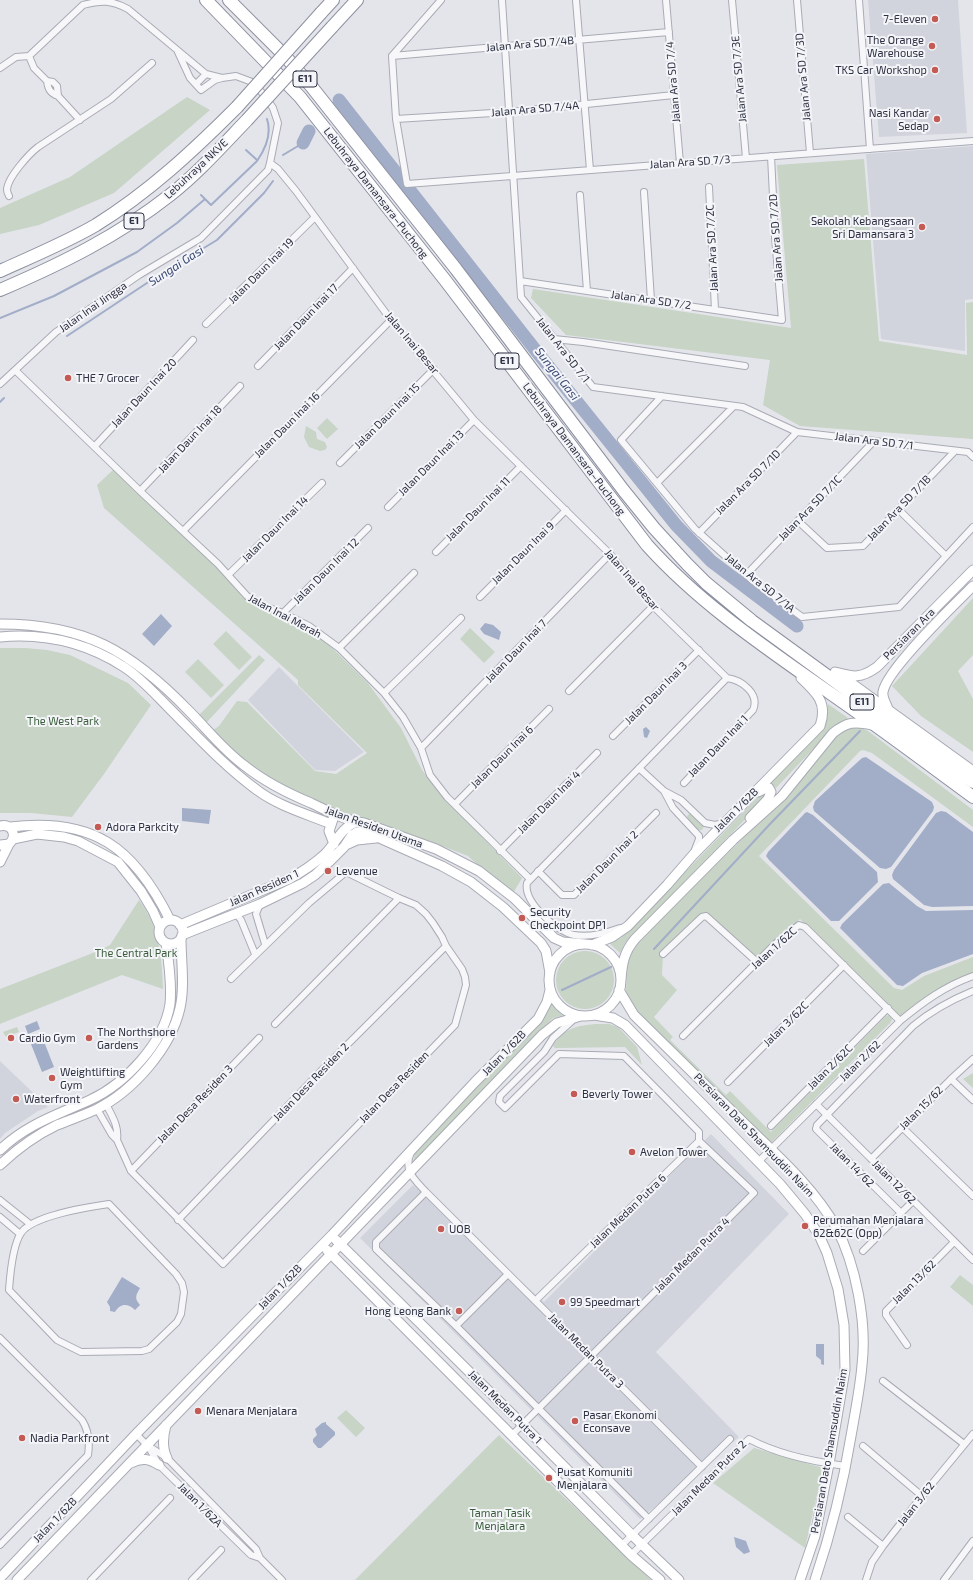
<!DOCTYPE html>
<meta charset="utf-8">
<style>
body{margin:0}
canvas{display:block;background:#e4e5eb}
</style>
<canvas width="973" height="1580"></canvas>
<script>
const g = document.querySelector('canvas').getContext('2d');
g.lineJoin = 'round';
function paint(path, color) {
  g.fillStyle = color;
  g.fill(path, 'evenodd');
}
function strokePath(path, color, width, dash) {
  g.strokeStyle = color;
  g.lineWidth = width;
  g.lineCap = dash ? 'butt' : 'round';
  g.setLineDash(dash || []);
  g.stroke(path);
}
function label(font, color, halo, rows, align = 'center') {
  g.font = font + ' "Exo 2",sans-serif';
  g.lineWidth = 4;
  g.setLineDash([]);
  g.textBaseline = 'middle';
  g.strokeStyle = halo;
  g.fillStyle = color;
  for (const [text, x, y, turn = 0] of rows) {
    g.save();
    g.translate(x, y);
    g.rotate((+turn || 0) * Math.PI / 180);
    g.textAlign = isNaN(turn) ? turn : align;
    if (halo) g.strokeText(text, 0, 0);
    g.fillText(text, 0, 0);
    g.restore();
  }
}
const built = new Path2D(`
 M868,0H958L967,133L879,137Z
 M973,146V299L965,300V351L881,339L866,154Z
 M279,667L364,752L335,771L315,770L248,700Z
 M0,1061L48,1107L38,1111L5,1133L0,1139Z
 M711,1134L789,1214L656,1352L739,1437L640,1519L360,1238L413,1185L544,1302Z`);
const green = new Path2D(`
 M187,97L210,110L114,193L39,225L0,234V208L70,177Z
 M864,159L879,341L967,355L966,303L973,302V439L800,426L763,405L770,360L566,335L531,298L533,289L791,328L777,165Z
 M327,418L338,429L327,439L317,428Z
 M306,426L316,432L317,439L325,442L327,447L325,450L320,451L309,447L304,437Z
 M114,469L223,573L242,597L325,641L367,682L401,728L422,770L443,797L522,878L512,895L468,856L437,844L336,812L282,785L249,765L216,735L198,716L259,655L265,660L206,723L213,730L219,726L237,701L247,702L315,771L336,774L367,753L298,685V680L104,508L97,485Z
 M973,598V655L958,671L973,699V752L921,716L892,686Z
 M470,628L495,652L484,663L460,639Z
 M226,631L252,657L239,670L213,644Z
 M0,648H25L47,650L70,655L128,683L151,705L104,774L72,817L31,813H0Z
 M198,659L224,685L211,698L185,672Z
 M828,704L848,718L833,728L776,788L773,785L770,783L820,732L827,717Z
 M849,727H859L868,731L973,810V827L872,753L863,750L860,751L759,856L894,988L902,990L924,976L973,957V974L900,1019L800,919L757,962L705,912L663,954L662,975L677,990L654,1017L673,1037L670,1040L726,1095L730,1091L771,1132L886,1016L889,1015L892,1019L891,1022L771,1143L632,1009L626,995V990L628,957L632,949L669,909L783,800L838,733Z
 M764,791H766V798L625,943L620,953L609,943L621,938Z
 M689,814H692L704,826L702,830H698L688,819L687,816Z
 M139,900C159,926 162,957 163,989L122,975L0,1024V989L98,951L110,945Z
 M556 980a29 29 0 1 1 58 0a29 29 0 1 1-58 0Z
 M552,1003L564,1015L553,1018L413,1163L415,1152L424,1141L544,1018Z
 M595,1024H609L618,1027L637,1047L642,1065L625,1047L555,1048L553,1046C564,1028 576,1026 595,1024Z
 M17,1027L19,1032L6,1037L3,1032Z
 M973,1073V1088L963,1079Z
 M960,1275L973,1285V1306L950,1287Z
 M346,1410L365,1428L356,1437L337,1418Z
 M499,1435L651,1580H355Z
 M754,1448L823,1468L805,1548L713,1483Z`);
const water = new Path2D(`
 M161,614L172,626L154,646L142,634Z
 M485,623L493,625L501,632L499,640L484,634L480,629Z
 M646,727L650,731L647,738L644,737L643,729Z
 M866,757L932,802L934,807L933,811L891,867L886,869L880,868L814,811L813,807L815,801L862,758Z
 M182,808L211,810L209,824L182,821Z
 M941,811L946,812L973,832V906L932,907L924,905L893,879L892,875L894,870L936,813Z
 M807,812L813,815L877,872L878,882L839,921H831L769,860L766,856L768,852L805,813Z
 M889,883L917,906L926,911L973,910V954L922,973L903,986L897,985L840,928L842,924L883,884Z
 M37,1021L40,1029L28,1034L25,1026Z
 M41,1034L54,1067L42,1072L29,1039Z
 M122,1277L140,1288C136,1295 134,1298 140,1305L135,1310C128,1303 120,1303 115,1312L110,1311V1307L107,1302Z
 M816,1344H824V1365L821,1364V1360L816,1356Z
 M326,1422V1424L335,1432V1435L321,1448H318L313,1442V1439L317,1435L315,1429L322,1423Z
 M734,1537L746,1541L750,1552L744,1554L736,1547Z`);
const stream = new Path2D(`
 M246,150L257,160
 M283,155L303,143
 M201,195L211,205L257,161C266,148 272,134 267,119
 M0,318L54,296L137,252L177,223L205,199
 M67,336L156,277L217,240L264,193L273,181
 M0,402L4,398
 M654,949L770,824L860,731
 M562,990L611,967`);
const river = new Path2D(`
 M339,100L537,352L676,525L711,561L797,626
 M303,143L309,131`);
const street = new Path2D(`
 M441,0L392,56L396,119L407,184L973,141
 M502,0L521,297L593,387L743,407L797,432L968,452L973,457
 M576,0L590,170
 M666,0L680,163
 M732,0L746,158
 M797,0L810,153
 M859,0L870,149
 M29,56L34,68L47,81L53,82L57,86L58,96C50,93 48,89 47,81
 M392,56L669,32
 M0,68L16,57L29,56L83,5C102,0 111,0 128,9L206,74L222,78
 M196,84L206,74
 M58,96L80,120
 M396,119L509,112L674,95
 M270,163L278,169L296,191L391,320L474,420L610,554L653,606L727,678
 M709,187L715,310
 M644,192L651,300
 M580,195L587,291
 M9,196C8,194 7,192 7,190C7,178 29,154 38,147L111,99L152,63
 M520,281L782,320L775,237L771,156
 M206,324L315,217
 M554,339L583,342L745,366
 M258,366L353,268
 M15,370L140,491L218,564L247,596L264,606L283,613L309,626L339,648L384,693L403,717L421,748L430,775L447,797L530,879
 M0,384L56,332L139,275L201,238L268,170L270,163L278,123L273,108L265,96L252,82L236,76L222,78L215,80L201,90L190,78L178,52
 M662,396L621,440L695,529L752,580L802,617L899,607L973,527
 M95,446L193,340
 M340,463L434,369
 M657,483L734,406
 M140,491L240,386
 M388,507L474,420
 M898,509L946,556
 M798,521L827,548L863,546L955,451
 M183,531L391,320
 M699,533L797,432
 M436,552L521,466
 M228,575L322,483
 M746,575L874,441
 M480,597L566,510
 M283,613L368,528
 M339,648L414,573
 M569,691L653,606
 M384,693L461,618
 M613,736L699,650
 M421,748L610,554
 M639,768L664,791
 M684,783L753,710C760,694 742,680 727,678
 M455,804L549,709
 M500,851L597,753
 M694,852L699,839V836L673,808L664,791L681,800L705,823L715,825L724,823
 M538,871L562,895H574L656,813
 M260,904L256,914L265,944
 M232,915L238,916L241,920L255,954
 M620,928C606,933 589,938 574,935C557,932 523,902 527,883L727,678
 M663,954L702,917L706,916L757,962
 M572,1021L553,1038L544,1052L500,1096L499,1102L505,1108L559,1054L624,1056L699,1132V1141
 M275,1024L399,898
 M683,1036L775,944L799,925L805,927L900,1021
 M951,1079L973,1100
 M728,1082L844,965
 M106,1104C112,1116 119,1126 117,1140
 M816,1104L973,1260
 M97,1109L112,1135L117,1140L131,1171L223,1264L455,1025L466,985L465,977L462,969L446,946L442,937L433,923L426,914L416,905L399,898L346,872L309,903L231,979
 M771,1126L888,1008
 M902,1127L973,1196
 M411,1152C403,1171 414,1179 426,1192L702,1467
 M871,1159L951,1079L973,1059
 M758,1162L900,1021C923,1002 945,986 973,976
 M131,1171L259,1038
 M426,1192L376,1242V1249L456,1326L649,1519
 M0,1200L30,1224
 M109,1204L176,1274L182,1283L184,1292L181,1314L177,1322L149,1349L142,1351L81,1352L57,1340L9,1290C10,1276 13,1245 21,1233C32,1216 88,1207 109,1204Z
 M901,1213L816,1129L817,1125L913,1026C931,1011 951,1000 973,991
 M0,1217L20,1234
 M178,1220L322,1070L446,946
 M863,1251L913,1201
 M536,1300L699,1141
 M456,1326L508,1274
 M0,1338L82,1420C89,1431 90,1442 88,1455L0,1545
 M907,1345L886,1315V1311L954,1242
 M883,1381L964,1444
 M136,1434L147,1445L167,1458L256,1549L260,1558L282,1580
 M512,1435L754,1193L699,1141
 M148,1446L159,1465L251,1555L260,1558
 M863,1446L922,1496
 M848,1517L883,1546
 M622,1545L730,1439
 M631,1555L749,1439C777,1454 815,1462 846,1466
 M91,1580L170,1498
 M192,1580L221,1550
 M866,1580L872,1562L883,1546L922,1496L973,1434
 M944,1580L973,1541`);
const secondary = new Path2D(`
 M0,624C85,624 131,651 189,711C207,729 224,751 245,766C265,782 287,793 311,803C328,811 346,821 364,823L436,849L479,871L515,899L554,938L563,942L584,944
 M0,637C44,633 87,643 124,667C141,678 154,693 169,708C197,736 224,766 257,790C278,806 307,814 331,824
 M835,672C854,677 860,679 877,667L973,570
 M840,675L973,771
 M888,709C886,703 882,698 883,692C886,670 955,604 973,586
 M750,818L768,799L771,792L769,788H766L758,792
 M333,819L329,831L334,844
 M0,826C12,823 18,836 9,844L0,845
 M10,827C93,817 134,847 170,920
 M357,832H363L377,837L442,866L471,882L503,907L541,943L546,951L550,973
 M13,839L37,834L64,837L78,841L118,862L141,891L153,911L160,927
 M346,845L357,840L376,838
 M0,862L9,844
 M159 932a12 12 0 1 1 24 0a12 12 0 1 1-24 0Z
 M180,925L289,879C302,872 314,864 325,854C335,844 342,827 356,822
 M182,935L260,904L303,883L315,875L329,862L344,847L352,835L357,832
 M549 980a36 36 0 1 1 72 0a36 36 0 1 1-72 0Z
 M592,945L612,937L628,926L667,885L693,855L820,726C828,703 817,693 801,678
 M621,980C622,964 624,952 635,939L733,840L782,796L833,733C847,722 854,721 872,725
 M619,990L634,1015C672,1052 709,1089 747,1126C779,1157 814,1188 836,1227C856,1265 867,1322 862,1365C860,1389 855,1413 851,1436C843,1485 831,1533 815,1580
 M594,1015L613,1018L625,1025L780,1184L805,1214L819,1235L827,1253L838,1289L844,1325L845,1370L829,1464L815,1536L800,1580
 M0,1150C27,1124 57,1115 90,1100C125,1084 164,1043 170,1004C172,985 169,963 166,943
 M0,1165C17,1149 36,1135 57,1125C70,1120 84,1115 97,1109C133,1091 171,1048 180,1008C185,986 181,961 181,938
 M336,1240L522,1424L632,1535L679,1580
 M327,1250L631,1555L660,1580
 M166,1425C163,1436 162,1448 167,1458
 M131,1463C142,1457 150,1459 159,1465
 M0,1578L136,1434L332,1235L475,1082L538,1019L547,1002L550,990
 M17,1580L542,1035L557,1023L581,1016`);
const highway = new Path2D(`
 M206,0L300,97L445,280L647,545C699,603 766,648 830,693C879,727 926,762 973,797
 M229,0L285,56L311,86L456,269L624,491L654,528L687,564L706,583L752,621L973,782
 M321,13L333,0
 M332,27L357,0
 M0,271C31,257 67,242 96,225C149,192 193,151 237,107
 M0,290C61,264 118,236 170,195C198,173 222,146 247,120`);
const highwayBridge = new Path2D(`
 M237,107L321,13
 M247,120L332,27`);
const markers = [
 [935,19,4,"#c45a54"],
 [932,46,4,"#c45a54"],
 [935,70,4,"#c45a54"],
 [937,119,4,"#c45a54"],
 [922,227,4,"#c45a54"],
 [68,378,4,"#c45a54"],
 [98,827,4,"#c45a54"],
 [328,871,4,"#c45a54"],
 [522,918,4,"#c45a54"],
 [11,1038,4,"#c45a54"],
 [89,1038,4,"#c45a54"],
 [52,1078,4,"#c45a54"],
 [574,1094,4,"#c45a54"],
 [16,1099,4,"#c45a54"],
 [632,1152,4,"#c45a54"],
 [805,1226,4,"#c45a54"],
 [441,1229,4,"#c45a54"],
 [562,1302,4,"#c45a54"],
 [459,1311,4,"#c45a54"],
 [198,1411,4,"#c45a54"],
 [575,1421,4,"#c45a54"],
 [22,1438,4,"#c45a54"],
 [549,1478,4,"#c45a54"]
];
const shields = [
 [305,79,24],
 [134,221,20],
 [507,361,24],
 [862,702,24]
];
const shieldNames = [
 ["E11",305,79],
 ["E1",134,221],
 ["E11",507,361],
 ["E11",862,702]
];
const poiNames = [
 ["7-Eleven",927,19,"right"],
 ["The Orange",924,40,"right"],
 ["Warehouse",924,53,"right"],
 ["TKS Car Workshop",927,70,"right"],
 ["Nasi Kandar",929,113,"right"],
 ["Sedap",929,126,"right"],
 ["Sekolah Kebangsaan",914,221,"right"],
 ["Sri Damansara 3",914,234,"right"],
 ["THE 7 Grocer",76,378],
 ["Adora Parkcity",106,827],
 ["Levenue",336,871],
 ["Security",530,912],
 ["Checkpoint DP1",530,925],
 ["The Northshore",97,1032],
 ["Gardens",97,1045],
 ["Cardio Gym",19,1038],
 ["Weightlifting",60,1072],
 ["Gym",60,1085],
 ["Beverly Tower",582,1094],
 ["Waterfront",24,1099],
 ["Avelon Tower",640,1152],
 ["Perumahan Menjalara",813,1220],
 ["62&62C (Opp)",813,1233],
 ["UOB",449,1229],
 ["99 Speedmart",570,1302],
 ["Hong Leong Bank",451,1311,"right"],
 ["Menara Menjalara",206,1411],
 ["Pasar Ekonomi",583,1415],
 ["Econsave",583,1428],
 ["Nadia Parkfront",30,1438],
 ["Pusat Komuniti",557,1472],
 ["Menjalara",557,1485]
];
const streetNames = [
 ["Jalan Ara SD 7/4B",530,44,-5],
 ["Jalan Ara SD 7/3D",803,77,-95],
 ["Jalan Ara SD 7/3E",739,79,-95],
 ["Jalan Ara SD 7/4",673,82,-95],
 ["Jalan Ara SD 7/4A",535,109,-5],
 ["Jalan Ara SD 7/3",690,162,-4],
 ["Lebuhraya NKVE",196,169,-43],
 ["Lebuhraya Damansara–Puchong",376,193,52],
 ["Jalan Ara SD 7/2D",776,238,-94],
 ["Jalan Ara SD 7/2C",712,248,-93],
 ["Jalan Daun Inai 19",261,271,-45],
 ["Jalan Ara SD 7/2",651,300,8],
 ["Jalan Inai Jingga",93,307,-35],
 ["Jalan Daun Inai 17",306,317,-46],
 ["Jalan Inai Besar",412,343,50],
 ["Jalan Ara SD 7/1",563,350,52],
 ["Jalan Daun Inai 20",144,393,-47],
 ["Jalan Daun Inai 15",387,416,-45],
 ["Jalan Daun Inai 16",287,425,-45],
 ["Jalan Daun Inai 18",190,439,-47],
 ["Jalan Ara SD 7/1",874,441,7],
 ["Lebuhraya Damansara–Puchong",574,449,53],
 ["Jalan Daun Inai 13",431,463,-45],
 ["Jalan Ara SD 7/1D",748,482,-45],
 ["Jalan Ara SD 7/1C",810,508,-46],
 ["Jalan Ara SD 7/1B",899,508,-46],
 ["Jalan Daun Inai 11",478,509,-45],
 ["Jalan Daun Inai 14",275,529,-45],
 ["Jalan Daun Inai 9",523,553,-45],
 ["Jalan Daun Inai 12",326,571,-45],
 ["Jalan Inai Besar",632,580,49],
 ["Jalan Ara SD 7/1A",760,583,39],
 ["Jalan Inai Merah",285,616,28],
 ["Persiaran Ara",909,634,-45],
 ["Jalan Daun Inai 7",516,651,-46],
 ["Jalan Daun Inai 3",656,693,-45],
 ["Jalan Daun Inai 1",718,746,-46],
 ["Jalan Daun Inai 6",502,757,-45],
 ["Jalan Daun Inai 4",549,802,-45],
 ["Jalan 1/62B",736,810,-45],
 ["Jalan Residen Utama",374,827,20],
 ["Jalan Daun Inai 2",607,862,-45],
 ["Jalan Residen 1",264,888,-24],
 ["Jalan 1/62C",774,948,-42],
 ["Jalan 3/62C",786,1024,-45],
 ["Jalan 1/62B",504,1053,-46],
 ["Jalan 2/62",860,1061,-45],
 ["Jalan 2/62C",830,1067,-45],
 ["Jalan Desa Residen 2",311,1082,-46],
 ["Jalan Desa Residen",394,1087,-46],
 ["Jalan Desa Residen 3",195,1104,-46],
 ["Jalan 15/62",921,1108,-45],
 ["Persiaran Dato Shamsuddin Naim",754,1135,46],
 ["Jalan 14/62",852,1165,45],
 ["Jalan 12/62",894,1182,45],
 ["Jalan Medan Putra 6",628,1211,-44],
 ["Jalan Medan Putra 4",692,1255,-45],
 ["Jalan 13/62",914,1282,-45],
 ["Jalan 1/62B",280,1287,-46],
 ["Jalan Medan Putra 3",586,1351,45],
 ["Jalan Medan Putra 1",505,1407,45],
 ["Persiaran Dato Shamsuddin Naim",829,1451,-80],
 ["Jalan Medan Putra 2",709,1478,-45],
 ["Jalan 3/62",916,1504,-52],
 ["Jalan 1/62A",200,1505,45],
 ["Jalan 1/62B",55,1520,-46]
];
const parkNames = [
 ["The West Park",63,721],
 ["The Central Park",136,953],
 ["Taman Tasik",500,1513],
 ["Menjalara",500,1526]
];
const waterNames = [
 ["Sungai Gasi",176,266,-33],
 ["Sungai Gasi",557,374,52]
];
paint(built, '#d2d4dd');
paint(green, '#c7d4c6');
paint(water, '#a2adc8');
strokePath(stream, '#a2adc8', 2);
strokePath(river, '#a2adc8', 13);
strokePath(street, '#a9abb5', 8);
strokePath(secondary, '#a9abb5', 11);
strokePath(highway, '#8d90a0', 14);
strokePath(street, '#f7f7f9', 6);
strokePath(secondary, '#fff', 9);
strokePath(highway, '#fff', 12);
strokePath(highwayBridge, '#8d90a0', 14, []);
strokePath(highwayBridge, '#fff', 12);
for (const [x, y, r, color] of markers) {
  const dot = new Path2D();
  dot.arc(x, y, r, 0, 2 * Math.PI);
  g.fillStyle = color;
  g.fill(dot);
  strokePath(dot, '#f4f5f8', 1.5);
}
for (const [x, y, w] of shields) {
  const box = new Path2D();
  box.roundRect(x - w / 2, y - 8, w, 16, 3);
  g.fillStyle = '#f4f5f8';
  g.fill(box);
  strokePath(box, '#2d3042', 1);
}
label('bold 10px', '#2d3042', null, shieldNames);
label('11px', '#2d3042', '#f4f5f8', poiNames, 'left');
label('11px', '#2d3042', '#f4f5f8', streetNames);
label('11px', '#3b5d3c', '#f4f5f8', parkNames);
label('italic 12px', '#3a4873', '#f4f5f8', waterNames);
</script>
